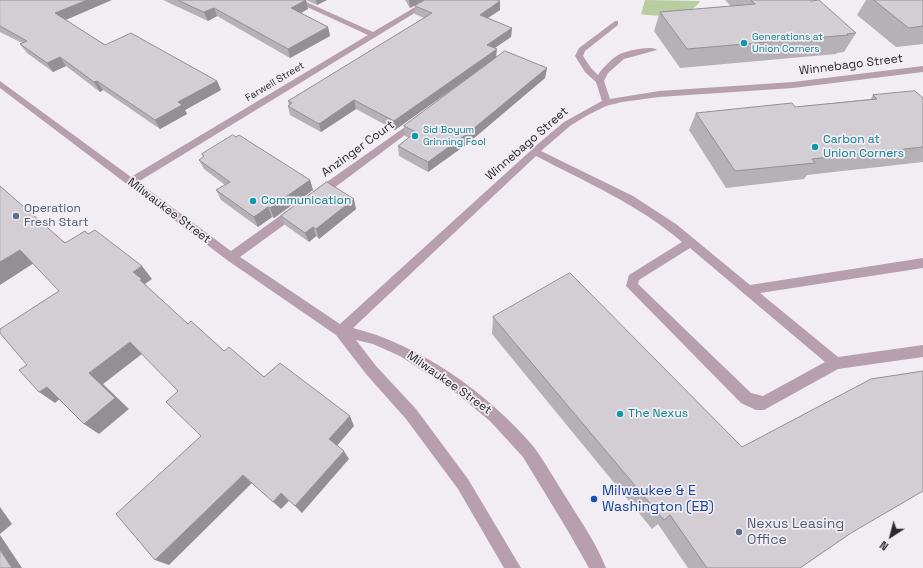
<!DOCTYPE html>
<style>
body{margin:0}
#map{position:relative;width:923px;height:568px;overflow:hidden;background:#f1edf3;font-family:"Space Grotesk",sans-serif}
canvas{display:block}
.north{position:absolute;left:871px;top:516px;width:40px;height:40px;-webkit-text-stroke:3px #f1edf3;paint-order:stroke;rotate:216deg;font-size:11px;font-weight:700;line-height:16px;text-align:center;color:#2a282b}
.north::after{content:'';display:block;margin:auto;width:14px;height:18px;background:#2a282b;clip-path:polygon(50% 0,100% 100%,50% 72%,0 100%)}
</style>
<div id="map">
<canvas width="923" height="568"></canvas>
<div class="north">N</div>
</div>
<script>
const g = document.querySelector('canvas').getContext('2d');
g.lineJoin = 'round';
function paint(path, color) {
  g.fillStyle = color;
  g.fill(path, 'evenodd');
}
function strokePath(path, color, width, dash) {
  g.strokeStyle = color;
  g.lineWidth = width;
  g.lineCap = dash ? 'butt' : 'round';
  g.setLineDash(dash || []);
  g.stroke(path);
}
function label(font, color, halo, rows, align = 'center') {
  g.font = font + ' "Space Grotesk",sans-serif';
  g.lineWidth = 3.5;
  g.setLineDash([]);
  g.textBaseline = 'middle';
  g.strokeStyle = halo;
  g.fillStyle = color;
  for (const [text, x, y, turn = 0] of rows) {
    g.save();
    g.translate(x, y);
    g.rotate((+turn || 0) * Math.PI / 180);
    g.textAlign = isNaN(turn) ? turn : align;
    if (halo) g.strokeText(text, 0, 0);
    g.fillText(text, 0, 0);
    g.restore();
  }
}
const green = new Path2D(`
 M645,0L700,1C690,18 657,17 641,14Z`);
const minor = new Path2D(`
 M292,0H302L373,32L427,0H436L138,182L231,251L291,208H299L300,211L299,214L240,257L340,324L539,143L564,122L602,101L596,82L585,72L575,56L579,48L615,21H618V25L585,51L583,56L591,68L598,75C602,68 612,59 618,55C626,51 651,45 657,50L624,59L608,73L604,81L610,99L659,91L793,82L923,66V72L793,88L659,97L622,102L606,106L586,116L570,126L541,151L633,196L676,224L750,285L923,258V268L760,293L838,357L923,345V357L838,369L764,410H756L741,403L626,286L629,275L682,242C639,205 586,182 536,156L353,328C419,344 489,394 533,446C546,463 557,484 569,502C582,523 597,545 606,568H589L568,531L523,457L490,421L455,392L400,356L373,344L356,340L376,366L416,409L468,479L521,568H504L458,489L406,419L366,374L336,335L227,260L0,88V81L131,177L368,35ZM690,248L825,362L763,396L751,393L638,284L639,280Z
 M418,118L421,119V123L322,197H314L313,194L314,191Z`);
const wall = new Path2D(`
 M0,0L66,20L105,45L217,81L221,90L185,110L187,114L160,129L103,90L100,92L66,66L53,72L27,53L20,44L22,43L0,32Z
 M163,0H306L308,9L301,13L328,27L330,36L290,58L217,16L208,21Z
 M306,0H327L317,5Z
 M405,0H424L410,8Z
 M725,0H810L856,33L844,52L837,53L836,54L680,68L654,31L660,12L731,6Z
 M866,0H923V44L896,47L857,15Z
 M500,1V10L488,18L512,28L511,37L495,48L496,57L547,68L545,78L467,144L428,172L399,156L398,146L409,138L405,136L404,126L487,64L395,130L356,109L321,132L290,115L288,106L289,105L288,101L424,18L415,14V6Z
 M873,95L923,98V162L807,175L804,179L726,188L689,130L696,113L795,107L871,99Z
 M202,154L310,180L313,190L274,218L272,217L258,227L221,200L216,190L225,185L204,169L199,160L203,157Z
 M356,209L319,239L316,236L309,242L285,225L281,216Z
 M493,317L742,447L851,533L800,568H688L658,524L652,529L492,334Z`);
const shadedWall = new Path2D(`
 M87,0H112L61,22L55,13Z
 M306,0L308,9L293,17L291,8Z
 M316,0H327L317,5Z
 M409,0H424L410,8Z
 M500,1V10L480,23V15Z
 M214,8L217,16L208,21L204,12Z
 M328,27L330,36L290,58L288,49Z
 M512,28L511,37L487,53V45Z
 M497,49L496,58L395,130L394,121Z
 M60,57L66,66L53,72L47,63Z
 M547,68L545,78L467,144L428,172V162Z
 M97,81L103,90L100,92L94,82Z
 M217,81L221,90L185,110L187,114L160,129L155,120L178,102Z
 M354,100L356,109L321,132L319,124Z
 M310,180L313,190L274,218L270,208Z
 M354,199L356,209L319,239L316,229Z
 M268,207L272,217L258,227L254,217Z
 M313,227L316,236L309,242L305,233Z
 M20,250L34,263L0,285V262Z
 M142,266L152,279L145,284L152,292L151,293L133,272Z
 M130,342L142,354L103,384L129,409L99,434L84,424L89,373Z
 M47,387L62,397L55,403L39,392Z
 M350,416L354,426L335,448L329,439Z
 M344,451L349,459L302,513L295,506Z
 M243,475L252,483L169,565L155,560Z
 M281,493L289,501L281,509L273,502Z
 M0,507L12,524L0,534Z
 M0,535L22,568H12L0,550Z`);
const building = new Path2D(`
 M0,0H87L55,13L105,45L131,33L217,81L178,102L182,105L155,120L97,81L94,82L60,57L47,63L20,44L27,41L0,26Z
 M178,0H306L291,8L328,27L288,49L214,8L204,12Z
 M425,0H497L500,1L480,15L512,28L487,45L497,49L394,121L354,100L319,124L288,106L292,103L288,101L432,13L415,6Z
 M751,0H810L811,1L819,0L856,33L847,34L848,35L687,49L660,12L755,4Z
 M874,0H923V26L909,28Z
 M505,51L547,68L467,134L428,162L398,146L416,132L404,126Z
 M915,91L923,98V147L812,159L815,163L735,171L696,113L792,103L795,107L877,99L873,95Z
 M233,135L236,137L239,135L310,180L270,208L268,207L254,217L216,190L230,182L199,160L204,156L202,154Z
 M327,182L354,199L316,229L313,227L305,233L281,216Z
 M0,186L65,243L85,231L88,234L95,230L142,266L133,272L142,279L140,280L188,324L191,321L224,351L229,347L264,377L280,363L350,416L329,439L344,451L295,506L281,493L273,502L243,475L155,560L116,514L201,436L166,402L178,391L130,342L89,373L115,398L84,424L47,387L39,392L19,370L27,365L0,333V329L59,291L20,250L0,262Z
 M570,273L742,447L871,379L923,371V491L851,533L800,568H707L670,515L664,520L493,317Z
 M0,550L12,568H0Z`);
const markers = [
 [744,43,4,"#0f9aa8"],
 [415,136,4,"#0f9aa8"],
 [815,147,4,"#0f9aa8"],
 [253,201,4,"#0f9aa8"],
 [16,216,4,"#5c6f8a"],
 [620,414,4,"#0f9aa8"],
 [594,499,4,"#1a4fb4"],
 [739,532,4,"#5c6f8a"]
];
const farCulturenames = [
 ["Generations at",752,37],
 ["Union Corners",752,49],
 ["Sid Boyum",423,130],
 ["Grinning Fool",423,142]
];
const farStreetnames = [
 ["Farwell Street",275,82,-31]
];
const streetNames = [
 ["Winnebago Street",851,65,-7],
 ["Winnebago Street",527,144,-41],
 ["Anzinger Court",358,149,-36],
 ["Milwaukee Street",169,211,37],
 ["Milwaukee Street",449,383,35]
];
const cultureNames = [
 ["Carbon at",823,140],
 ["Union Corners",823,154],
 ["Communication",261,201],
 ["The Nexus",628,414]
];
const serviceNames = [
 ["Operation",24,209],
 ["Fresh Start",24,223]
];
const nearTransitnames = [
 ["Milwaukee & E",602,491],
 ["Washington (EB)",602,507]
];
const nearServicenames = [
 ["Nexus Leasing",747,524],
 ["Office",747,540]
];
paint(green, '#b8cda0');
paint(minor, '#b79fad');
paint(wall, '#b5b1b6');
paint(shadedWall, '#939094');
paint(building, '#d2ced4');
strokePath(building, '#939094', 1);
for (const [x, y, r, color] of markers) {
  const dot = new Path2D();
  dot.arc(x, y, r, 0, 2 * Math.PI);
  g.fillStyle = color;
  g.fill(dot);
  strokePath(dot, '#f1edf3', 1.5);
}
label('10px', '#0d838f', '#f1edf3', farCulturenames, 'left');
label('10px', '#2a282b', '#f1edf3', farStreetnames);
label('12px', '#2a282b', '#f1edf3', streetNames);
label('12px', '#0d838f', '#f1edf3', cultureNames, 'left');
label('12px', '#4e5e75', '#f1edf3', serviceNames, 'left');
label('14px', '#164399', '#f1edf3', nearTransitnames, 'left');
label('14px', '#4e5e75', '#f1edf3', nearServicenames, 'left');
</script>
